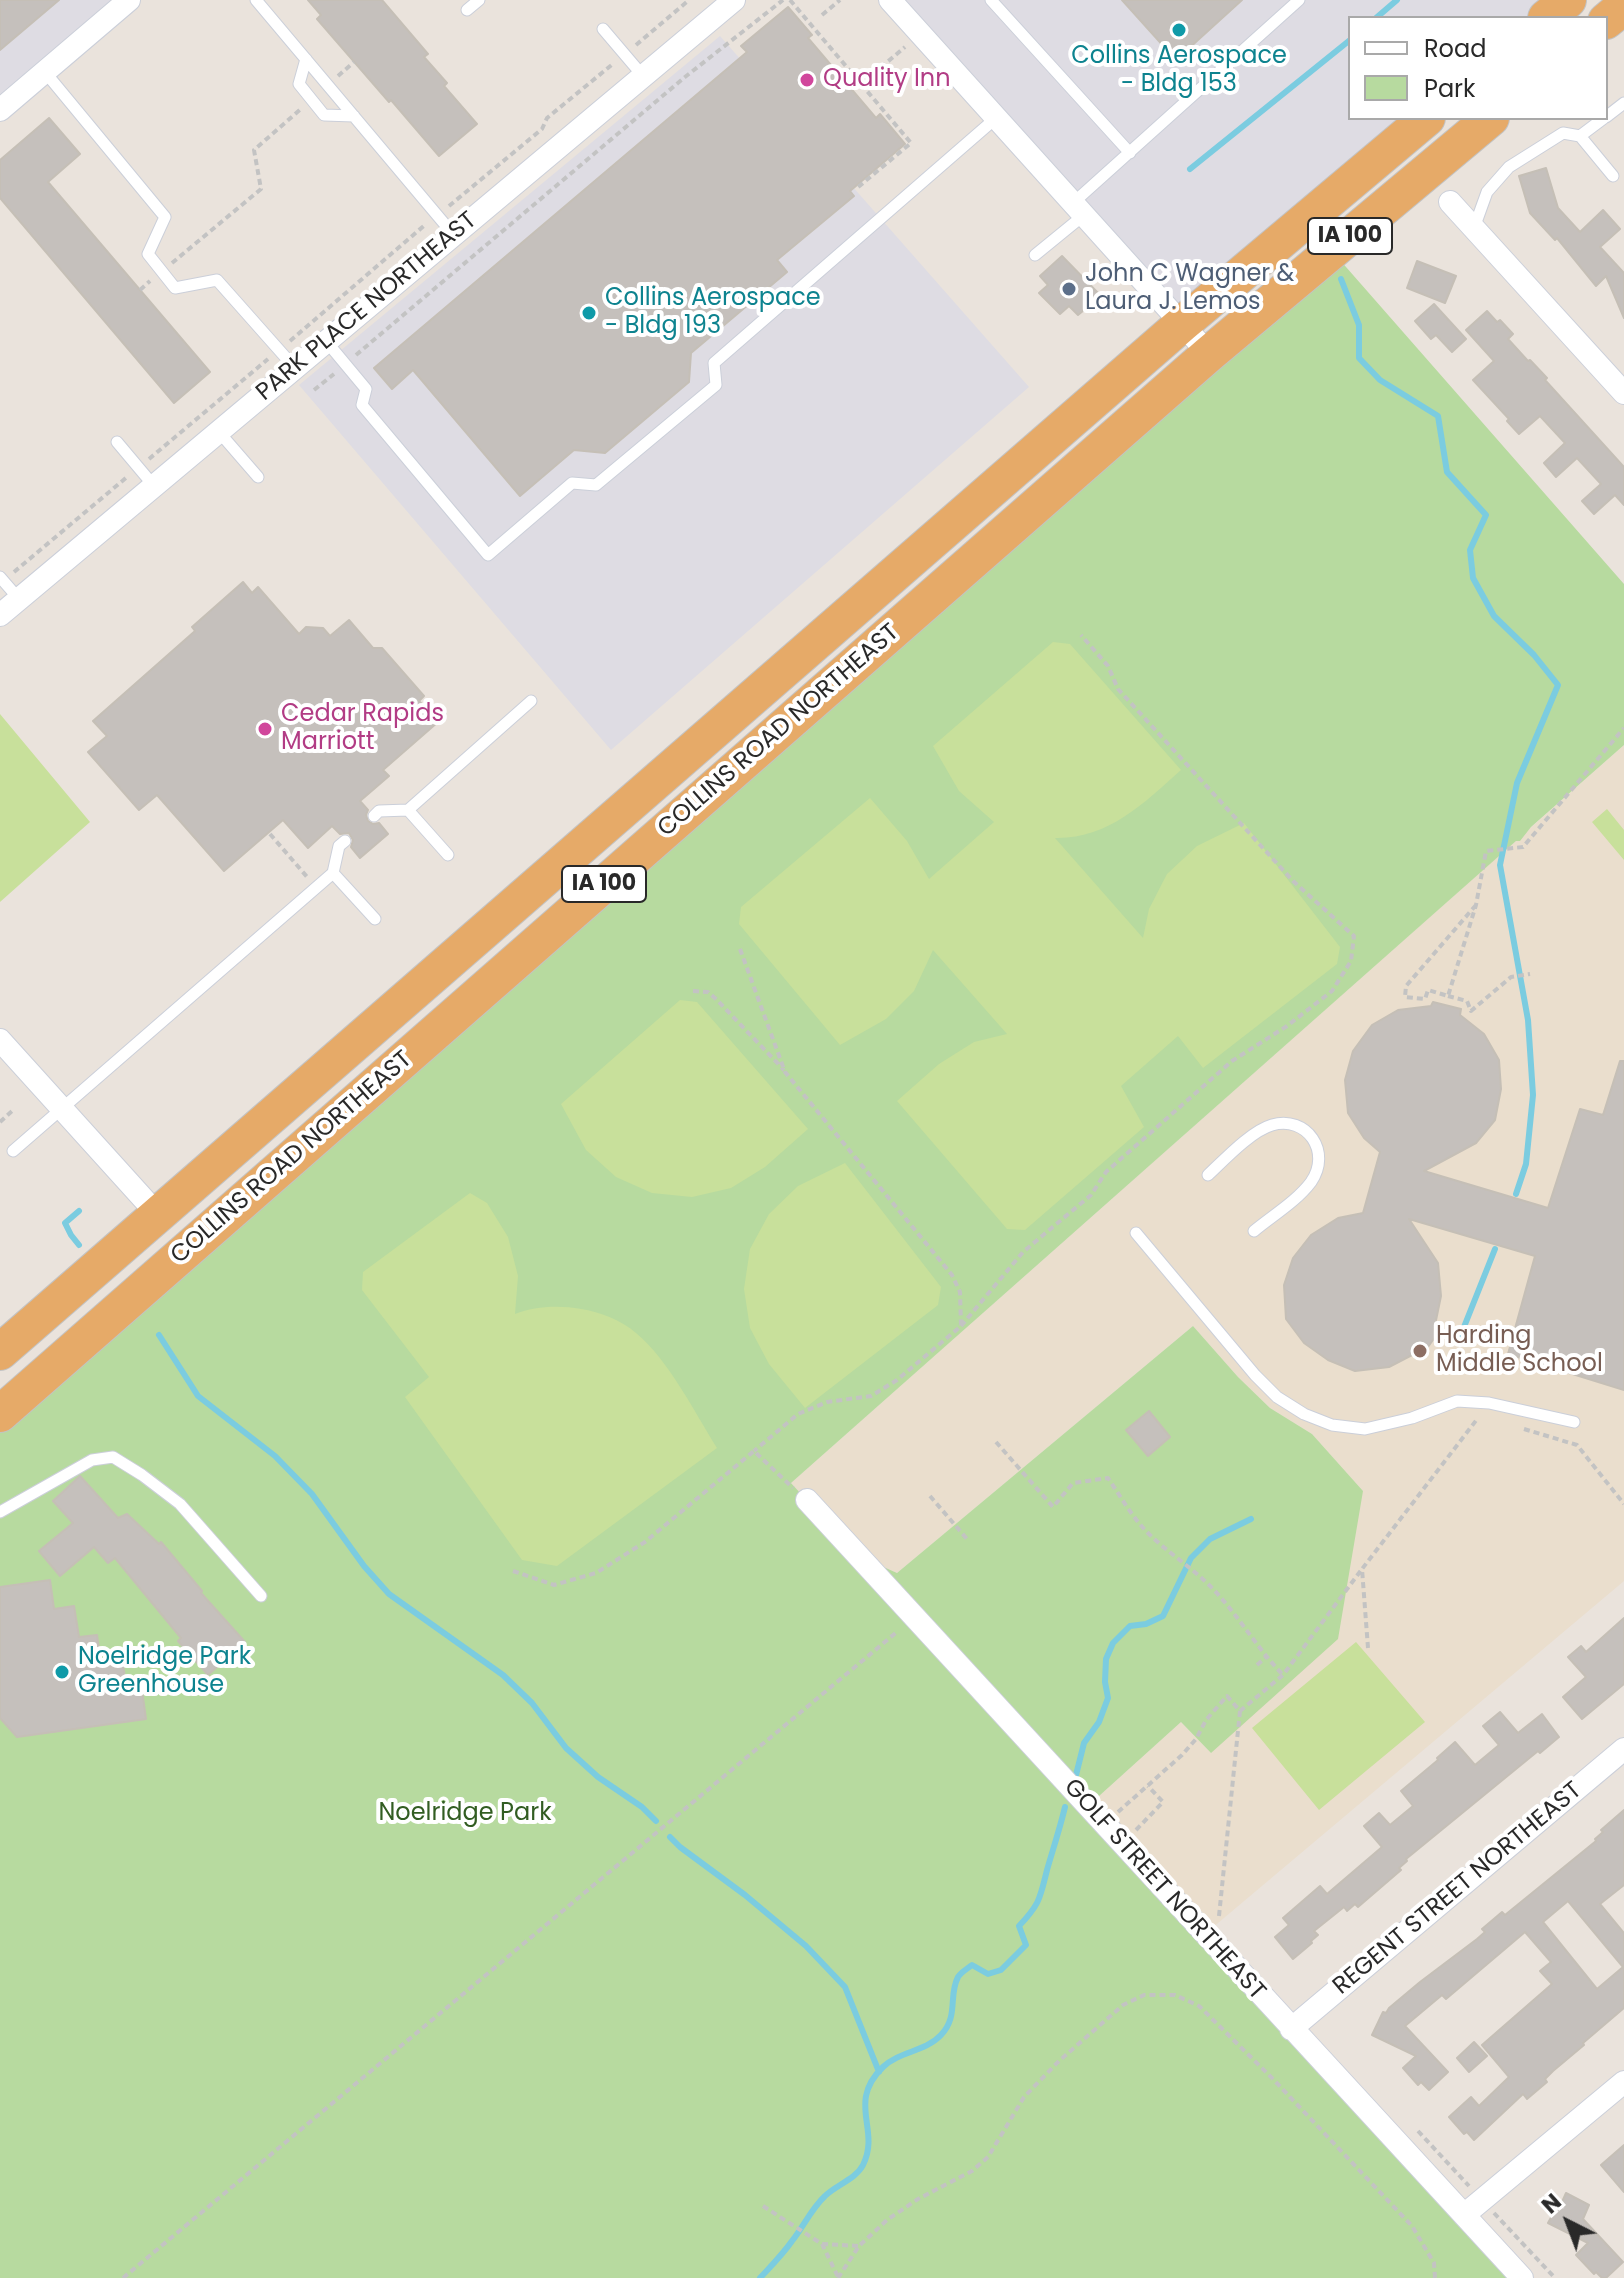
<!DOCTYPE html>
<style>
body{margin:0}
#map{position:relative;width:1624px;height:2278px;overflow:hidden;background:#eae3dc;font-family:Poppins,sans-serif}
canvas{display:block}
.legend{position:absolute;left:1348px;top:16px;width:260px;height:104px;box-sizing:border-box;background:#fff;border:2px solid #a9a9a9;margin:0;padding:10px 14px;list-style:none;font-size:24px;color:#292929}
.legend li{display:flex;align-items:center;gap:16px;height:40px}
.legend b{width:40px;border:2px solid #a9a9a9}
.north{position:absolute;left:1528px;top:2182px;width:80px;height:80px;-webkit-text-stroke:6px #fff;paint-order:stroke;rotate:318deg;font-size:22px;font-weight:700;line-height:32px;text-align:center;color:#292929}
.north::after{content:'';display:block;margin:auto;width:28px;height:36px;background:#292929;clip-path:polygon(50% 0,100% 100%,50% 72%,0 100%)}
</style>
<div id="map">
<canvas width="1624" height="2278"></canvas>
<ul class="legend">
<li><b style="height:10px;background:#fff"></b>Road</li>
<li><b style="height:22px;background:#b7da9f"></b>Park</li>
</ul>
<div class="north">N</div>
</div>
<script>
const g = document.querySelector('canvas').getContext('2d');
g.lineJoin = 'round';
function paint(path, color) {
  g.fillStyle = color;
  g.fill(path, 'evenodd');
}
function strokePath(path, color, width, dash) {
  g.strokeStyle = color;
  g.lineWidth = width;
  g.lineCap = dash ? 'butt' : 'round';
  g.setLineDash(dash || []);
  g.stroke(path);
}
function label(font, color, halo, rows, align = 'center') {
  g.font = font + ' Poppins,sans-serif';
  g.lineWidth = 8;
  g.setLineDash([]);
  g.textBaseline = 'middle';
  g.strokeStyle = halo;
  g.fillStyle = color;
  for (const [text, x, y, turn = 0] of rows) {
    g.save();
    g.translate(x, y);
    g.rotate((+turn || 0) * Math.PI / 180);
    g.textAlign = isNaN(turn) ? turn : align;
    if (halo) g.strokeText(text, 0, 0);
    g.fillText(text, 0, 0);
    g.restore();
  }
}
const industrial = new Path2D(`
 M0,0H129L0,110Z
 M890,0H1568L1546,18H1350V118H1427L1182,324Z
 M720,36L1029,387L611,750L299,385Z`);
const education = new Path2D(`
 M1624,745V1581L1205,1934L1088,1806L1181,1722L1211,1753L1363,1491L1312,1434L1270,1408L1238,1377L1193,1326L897,1573L857,1555L791,1483Z`);
const green = new Path2D(`
 M1332,251L1624,584V745L1531,827L1520,841H1516L791,1483L857,1555L897,1573L1193,1326L1238,1377L1270,1408L1312,1434L1363,1491L1338,1639L1211,1753L1181,1722L1088,1806L1522,2278H0V1414Z`);
const pitch = new Path2D(`
 M1053,642L1070,644L1181,770C1143,804 1108,839 1055,838L1143,938L1149,909L1167,874L1197,846L1244,823L1340,947L1337,964L1203,1068L1178,1036L1121,1086L1144,1127L1025,1230L1007,1229L897,1101L939,1064L974,1042L1007,1034L933,950L914,991L886,1019L840,1045L739,924L741,907L870,798L907,841L929,879L994,822L959,791L933,746Z
 M0,714L90,822L0,902Z
 M1607,809L1624,830V860L1592,822Z
 M680,1000L697,1002L808,1129L765,1167L731,1188L692,1197L652,1193L616,1177L586,1150L561,1104Z
 M845,1163L941,1287L938,1305L805,1408L769,1364L750,1328L744,1289L750,1249L769,1214L798,1186Z
 M470,1193L487,1203L508,1237L518,1276L515,1314C535,1306 559,1305 581,1309C600,1312 621,1320 636,1333C668,1359 695,1413 717,1448L557,1566L522,1560L405,1397L429,1377L362,1290L363,1272Z
 M1356,1642L1425,1722L1319,1810L1252,1728Z`);
const stream = new Path2D(`
 M1376,18L1397,0
 M1190,169L1350,40
 M1341,279L1359,325V358L1380,380L1438,416L1447,472L1486,515L1470,550L1473,578L1494,616L1534,655L1558,685L1517,783L1500,865L1528,1020L1533,1095L1526,1164L1516,1194
 M79,1211L65,1223L71,1235L79,1245
 M159,1335L198,1396L275,1456L312,1494L364,1566L389,1594L503,1675L532,1703L566,1748L598,1777L642,1807L656,1821
 M1460,1337L1495,1249
 M1076,1775L1084,1743L1099,1722L1108,1698L1105,1682L1106,1659L1113,1643L1130,1626L1146,1624L1163,1616L1191,1558L1210,1539L1251,1519
 M670,1837L680,1847L745,1895L806,1946L845,1987L879,2072
 M760,2278C771,2266 783,2254 792,2241C803,2227 812,2208 825,2196C836,2185 856,2179 863,2165C881,2129 846,2103 883,2067C900,2051 925,2052 941,2035C959,2016 948,1996 958,1977C961,1972 967,1969 972,1965L988,1974L1001,1970L1026,1945L1019,1926C1040,1904 1040,1898 1047,1870C1053,1849 1060,1828 1065,1807`);
const building = new Path2D(`
 M0,0H59L0,50Z
 M308,0H382L428,54L424,57L447,83L444,86L477,124L439,156L391,100L389,102L317,19L321,15Z
 M1122,0H1242L1176,60Z
 M788,7L812,35L808,38L876,118L880,114L905,144L850,191L854,196L777,260L787,272L691,353L689,382L605,453L574,450L520,496L413,370L392,389L374,368L747,52L741,46Z
 M49,118L80,154L48,182L210,372L174,403L0,198V160Z
 M1546,168L1558,208L1580,232L1603,210L1620,229L1600,247L1624,273V318L1606,276L1596,286L1557,238L1555,240L1530,213L1519,176Z
 M1062,256L1101,296L1078,315L1069,306L1060,314L1039,293L1048,285L1040,276Z
 M1417,261L1456,276L1445,303L1407,288Z
 M1434,304L1466,339L1452,352L1436,335L1431,339L1415,321Z
 M1487,311L1497,322L1500,320L1513,334L1508,339L1528,361L1530,360L1547,378L1545,380L1624,467V505L1615,495L1594,514L1582,501L1601,484L1577,458L1556,477L1544,463L1565,443L1540,416L1519,434L1507,421L1509,419L1473,380L1494,361L1466,330Z
 M243,582L252,593L258,587L299,634L306,627L323,628L330,636L349,620L373,648H382L424,696L419,701L438,722L383,770L389,776L360,801L368,810L366,815L368,821L373,824L379,823L388,834L360,858L351,847L353,840L349,833L340,834L332,826L308,848L283,820L224,871L157,795L139,810L88,752L107,736L93,721L195,631L192,627Z
 M1433,1002L1461,1009L1460,1015L1484,1034L1499,1060L1501,1089L1495,1120L1476,1143L1424,1171L1548,1208L1580,1109L1603,1115L1620,1061H1624V1390L1508,1354L1535,1256L1409,1219L1438,1263L1441,1296L1434,1330L1438,1333L1420,1358L1414,1354L1389,1367L1355,1371L1328,1360L1304,1343L1286,1319L1284,1285L1293,1258L1311,1235L1338,1218L1363,1213L1380,1152L1364,1138L1348,1113L1345,1080L1353,1051L1372,1025L1398,1010L1431,1006Z
 M1149,1411L1170,1437L1148,1456L1126,1430Z
 M80,1476L118,1518L127,1514L159,1544L161,1542L202,1591L201,1593L245,1642L208,1675L178,1641L181,1638L115,1558L108,1563L94,1547L60,1576L39,1551L73,1523L53,1501Z
 M50,1580L54,1609L74,1606L79,1637L97,1635L101,1661L122,1658L126,1685L141,1683L146,1719L17,1737L0,1718V1587Z
 M1624,1618V1684L1582,1719L1563,1697L1586,1677L1568,1657L1581,1646L1586,1652Z
 M1500,1712L1518,1733L1542,1714L1559,1737L1540,1753L1538,1751L1406,1859L1407,1861L1399,1868L1401,1870L1358,1907L1355,1904L1347,1911L1344,1907L1314,1931L1318,1935L1311,1941L1312,1943L1293,1959L1275,1937L1289,1925L1283,1918L1320,1886L1327,1894L1382,1847L1364,1826L1379,1813L1390,1825L1413,1806L1401,1791L1438,1760L1437,1758L1455,1742L1475,1765L1499,1745L1483,1726Z
 M1624,1810V1885L1600,1904L1624,1933V2008L1583,2043L1584,2045L1553,2071L1545,2079L1547,2082L1527,2099L1523,2094L1474,2140L1467,2132L1464,2134L1449,2117L1471,2097L1479,2106L1509,2077L1482,2045L1552,1984L1540,1971L1551,1962L1525,1932L1446,1999L1442,1995L1405,2026L1448,2072L1429,2090L1421,2082L1418,2085L1403,2068L1416,2056L1372,2035L1383,2012L1386,2013L1389,2008L1420,1982L1477,1939L1485,1932L1482,1929L1502,1912L1505,1915L1596,1841L1595,1839L1603,1832L1601,1830ZM1568,1901L1623,1967L1597,1989L1543,1922Z
 M1474,2042L1487,2056L1469,2072L1457,2058Z
 M1624,2145V2192L1601,2165Z
 M1566,2193L1589,2205L1583,2219L1623,2262L1606,2278H1602L1596,2272L1594,2274L1576,2255L1588,2243L1548,2223L1560,2201L1562,2202Z`);
const path = new Path2D(`
 M790,0L911,143L857,188
 M822,15L840,0
 M636,45L689,0
 M873,74L905,47
 M338,76L354,62
 M449,206L542,129L547,118L614,63
 M172,263L261,189L254,150L302,108
 M140,290L150,281
 M290,341L426,224
 M356,355L685,77L783,0
 M314,390L334,374
 M149,459L268,359
 M14,572L127,477
 M270,834L308,878
 M1476,905L1406,986L1405,997L1425,999L1428,990L1448,996L1476,905L1486,851L1523,847L1624,728
 M740,949L785,1072L952,1275L960,1292L961,1326L897,1380L871,1396L827,1402L798,1414L754,1451
 M693,991L708,992L717,1000L784,1070
 M1448,996L1467,1001L1471,1011L1511,977L1530,974
 M0,1122L12,1111
 M961,1326L1023,1252L1091,1195L1106,1172L1232,1061L1287,1026L1332,991L1351,961L1354,936L1293,881L1118,689L1108,666L1081,635
 M1524,1429L1577,1445L1624,1504
 M996,1442L1053,1507L1073,1483L1108,1478C1121,1497 1132,1517 1148,1533C1168,1553 1193,1568 1213,1589C1238,1615 1257,1648 1283,1675
 M930,1496L967,1539
 M513,1571L554,1585L596,1573L645,1542L754,1451L793,1488
 M1368,1648L1362,1569L1478,1418
 M1257,1665L1266,1657
 M1118,1812L1182,1755L1196,1739L1206,1720L1227,1696L1240,1711L1283,1675L1362,1569
 M1136,1830L1163,1802L1148,1786
 M1219,1916L1240,1711
 M1418,2131L1469,2186
 M763,2206L822,2244L838,2277
 M1494,2213L1555,2278
 M822,2244L859,2246
 M123,2278L898,1631
 M838,2278L859,2246L887,2220L918,2199L972,2171L988,2157L1024,2097L1059,2061L1123,2005L1144,1995H1175L1199,2006L1272,2078L1412,2226L1434,2263L1435,2278`);
const service = new Path2D(`
 M256,0L453,234
 M991,0L1130,153
 M467,10L479,0
 M603,29L643,76
 M306,59L299,84L324,115L354,116
 M45,72L165,217L148,254L175,288L217,280L295,368
 M1606,117L1624,103
 M1580,136L1604,118
 M1073,203L1299,0
 M1474,228L1487,192L1509,167L1563,133L1580,136L1613,176
 M1035,255L1084,215
 M326,341L366,389L362,405L488,555L572,483L596,485L716,385L714,363L996,118
 M219,432L258,477
 M117,442L154,486
 M0,577L19,599
 M408,810L448,855
 M374,816L379,811L408,810L531,701
 M333,873L375,919
 M13,1151L333,873L339,846L345,841
 M1208,1175C1224,1160 1251,1131 1272,1125C1307,1115 1332,1152 1311,1182C1297,1201 1272,1216 1254,1231
 M1136,1233L1255,1375L1277,1397L1304,1414L1332,1425L1365,1429L1412,1418L1457,1401L1489,1403L1574,1422
 M0,1512L92,1460L113,1457L142,1475L180,1504L261,1596`);
const minor = new Path2D(`
 M890,0L1209,354
 M0,110L129,0
 M1450,202L1624,393
 M0,615L734,0
 M0,1040L159,1216
 M807,1500L1522,2278
 M1291,2029L1624,1749
 M1464,2215L1624,2082`);
const trunk = new Path2D(`
 M1546,18L1568,0
 M1606,21L1624,6
 M0,1352L1182,324L1427,118
 M0,1414L1209,354L1491,118`);
const markers = [
 [1179,30,8,"#0f9aa8"],
 [807,80,8,"#d1479c"],
 [1069,289,8,"#5c6f8a"],
 [589,313,8,"#0f9aa8"],
 [265,729,8,"#d1479c"],
 [1420,1351,8,"#8d6e63"],
 [62,1672,8,"#0f9aa8"]
];
const shields = [
 [1350,236,84],
 [604,884,84]
];
const shieldNames = [
 ["IA 100",1350,236],
 ["IA 100",604,884]
];
const cultureNames = [
 ["Collins Aerospace",1179,57,"center"],
 ["- Bldg 153",1179,85,"center"],
 ["Collins Aerospace",605,299],
 ["- Bldg 193",605,327],
 ["Noelridge Park",78,1658],
 ["Greenhouse",78,1686]
];
const hotelNames = [
 ["Quality Inn",823,80],
 ["Cedar Rapids",281,715],
 ["Marriott",281,743]
];
const serviceNames = [
 ["John C Wagner &",1085,275],
 ["Laura J. Lemos",1085,303]
];
const streetNames = [
 ["PARK PLACE NORTHEAST",367,307,-40],
 ["COLLINS ROAD NORTHEAST",779,731,-41],
 ["COLLINS ROAD NORTHEAST",292,1158,-41],
 ["REGENT STREET NORTHEAST",1458,1889,-40],
 ["GOLF STREET NORTHEAST",1164,1890,48]
];
const educationNames = [
 ["Harding",1436,1337],
 ["Middle School",1436,1365]
];
const parkNames = [
 ["Noelridge Park",465,1814]
];
paint(industrial, '#dedce3');
paint(education, '#eadecd');
paint(green, '#b7da9f');
paint(pitch, '#c8e09b');
strokePath(stream, '#7bcce0', 6);
paint(building, '#c5c0bc');
strokePath(building, '#c5bfb6', 2);
strokePath(service, '#cbcfd9', 13);
strokePath(minor, '#cbcfd9', 24);
strokePath(trunk, '#c3c3c3', 38);
strokePath(path, '#c3c3c3', 4, [6, 4]);
strokePath(service, '#fff', 11);
strokePath(minor, '#fff', 22);
strokePath(trunk, '#e6aa68', 36);
for (const [x, y, r, color] of markers) {
  const dot = new Path2D();
  dot.arc(x, y, r, 0, 2 * Math.PI);
  g.fillStyle = color;
  g.fill(dot);
  strokePath(dot, '#fff', 3);
}
for (const [x, y, w] of shields) {
  const box = new Path2D();
  box.roundRect(x - w / 2, y - 18, w, 36, 6);
  g.fillStyle = '#fff';
  g.fill(box);
  strokePath(box, '#292929', 2);
}
label('bold 22px', '#292929', null, shieldNames);
label('24px', '#0d838f', '#fff', cultureNames, 'left');
label('24px', '#b23c85', '#fff', hotelNames, 'left');
label('24px', '#4e5e75', '#fff', serviceNames, 'left');
label('24px', '#292929', '#fff', streetNames);
label('24px', '#785e54', '#fff', educationNames, 'left');
label('24px', '#325d22', '#fff', parkNames);
</script>
